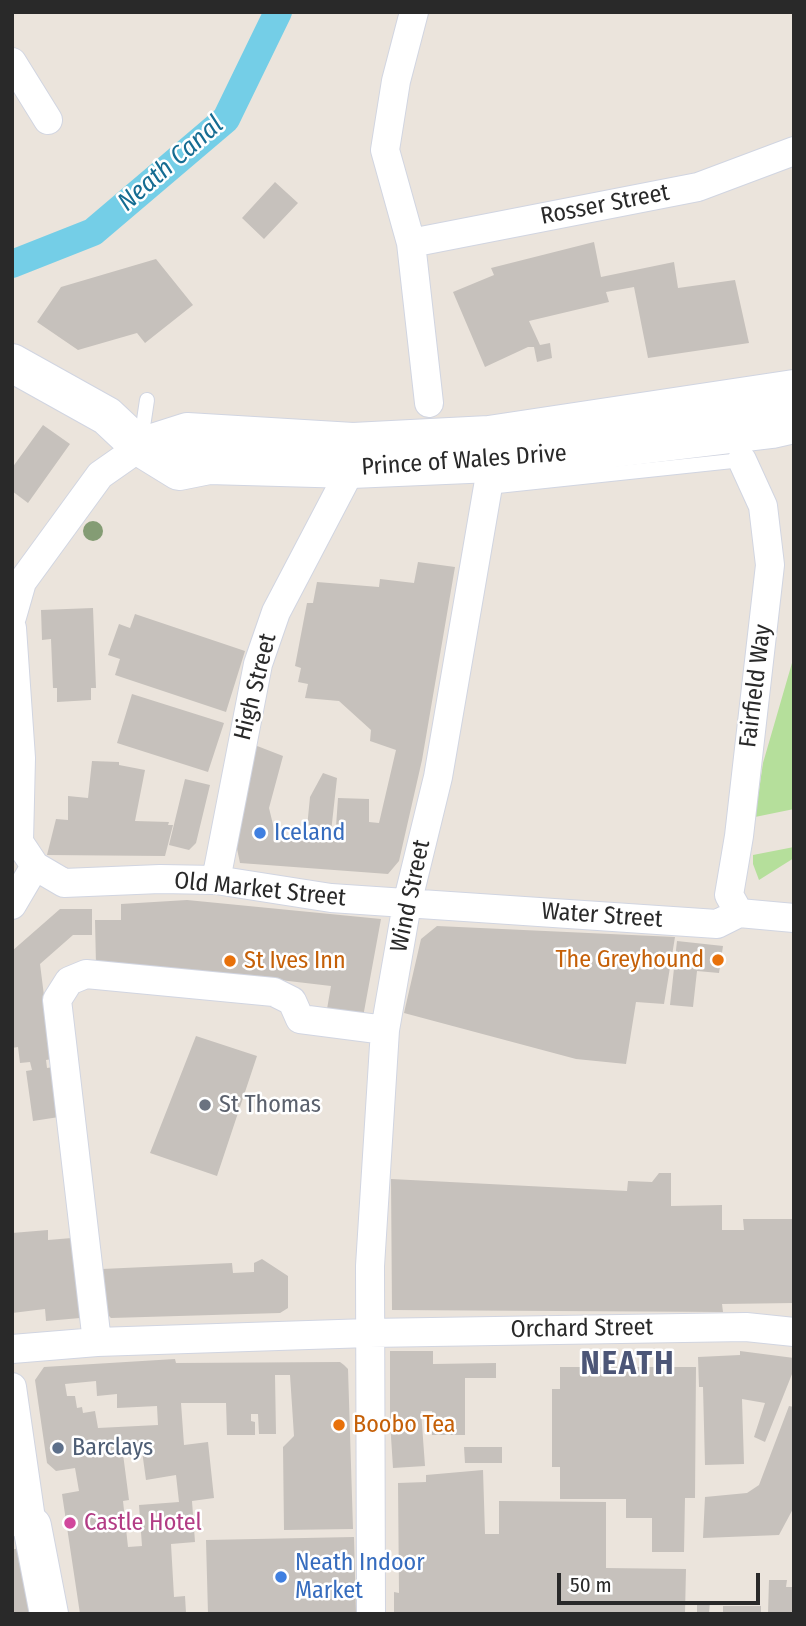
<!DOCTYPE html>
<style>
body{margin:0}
#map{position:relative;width:806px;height:1626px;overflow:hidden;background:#ebe4dc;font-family:"Fira Sans Condensed",sans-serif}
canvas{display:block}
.frame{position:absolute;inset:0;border:14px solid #292929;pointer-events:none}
.scale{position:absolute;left:557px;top:1573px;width:203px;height:32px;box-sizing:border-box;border:4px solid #292929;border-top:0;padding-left:9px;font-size:21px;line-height:24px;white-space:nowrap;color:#292929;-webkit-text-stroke:5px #fff;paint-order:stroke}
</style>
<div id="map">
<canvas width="806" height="1626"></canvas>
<div class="frame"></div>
<div class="scale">50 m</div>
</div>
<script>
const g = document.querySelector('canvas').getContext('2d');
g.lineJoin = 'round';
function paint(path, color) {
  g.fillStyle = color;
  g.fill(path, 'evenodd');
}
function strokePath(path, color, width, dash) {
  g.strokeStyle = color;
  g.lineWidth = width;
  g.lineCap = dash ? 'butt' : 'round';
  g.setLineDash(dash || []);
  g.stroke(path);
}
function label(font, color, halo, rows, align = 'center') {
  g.font = font + ' "Fira Sans Condensed",sans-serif';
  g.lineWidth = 5;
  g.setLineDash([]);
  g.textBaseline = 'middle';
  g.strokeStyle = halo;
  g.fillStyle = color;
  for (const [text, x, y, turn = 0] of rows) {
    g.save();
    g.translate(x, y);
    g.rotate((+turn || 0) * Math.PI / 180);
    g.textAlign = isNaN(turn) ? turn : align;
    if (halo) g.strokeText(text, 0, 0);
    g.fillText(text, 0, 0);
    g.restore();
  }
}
const green = new Path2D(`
 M794,656V809L755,817L763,763Z
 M794,847V858L759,880L753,864V855Z`);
const canal = new Path2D(`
 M12,264L93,232L226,119L278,12`);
const building = new Path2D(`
 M275,182L298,203L264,239L242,218Z
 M594,242L601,277L674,262L678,288L735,280L749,343L648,358L634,287L606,292L609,302L529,321L540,345L550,343L552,358L537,362L534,347H528L485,367L453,292L494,275L491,268Z
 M156,259L193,305L145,343L137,333L78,350L37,322L61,287Z
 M43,425L70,444L28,503L12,491V468Z
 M418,562L455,567L422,760L399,861L388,874L240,863L231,820L252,744L283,756L269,808L276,837L306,838L310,797L323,773L337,778L330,841H335L338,798L369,799V822L379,823L396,750L370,741L371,730L339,701L305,698L308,684L298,682L301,668L295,666L307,603H313L317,582L379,587L380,579L414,583Z
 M93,608L96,688H91V700L57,702V688H53L51,639L42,640L41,610Z
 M135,614L245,651L226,712L115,675L120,659L108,655L119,624L130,628Z
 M132,694L224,723L208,772L117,743Z
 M92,761L119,762V765L145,770L135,821L169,822L168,825H173L165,856L47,855L56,819L68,820V796L88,798Z
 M185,779L210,785L196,843L189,850L169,845Z
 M187,900L381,919L363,1017L327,1009L331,986L263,978L96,965L95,920H121V904Z
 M60,909H92V935H73L40,964L52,1059L46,1060L47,1068L53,1067L59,1117L33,1121L26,1071L32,1070L30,1062L20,1063L18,1047L12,1048V951Z
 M437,926L675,937L664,1004L636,1002L626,1064L576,1059L404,1013L421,939Z
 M677,941L723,946L719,973L697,971L693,1007L670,1005Z
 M196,1036L257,1056L217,1176L150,1153Z
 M659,1173H671V1206L722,1205V1230H744L743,1219H794V1303L722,1304L723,1312L392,1310L391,1179L627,1191L628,1181L652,1182Z
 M48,1230V1240L72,1238L80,1318L46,1321L45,1309L12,1313V1233Z
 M262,1259L288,1276V1308L280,1313L111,1318L105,1312L102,1269L232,1263L233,1273L254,1272V1263Z
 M390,1351H433V1364L496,1363V1378H465V1435H432V1411H421L425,1466L393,1468L390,1421Z
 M740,1351L794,1358V1369L765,1442L754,1437L765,1403L742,1399L744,1464L705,1465L703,1387H699L698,1357L740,1355Z
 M175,1359L176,1363L340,1362L344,1365L348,1369L353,1529L284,1530L283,1447L294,1436L290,1375H275L276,1434H259L258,1414H251V1421L255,1422V1435H227L226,1403H181L184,1445L208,1442L214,1498L192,1501L195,1542L171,1544L174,1597L185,1596L186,1613L80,1614L62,1494L79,1491L75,1468L56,1471L47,1463L35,1380L44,1367ZM96,1381L97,1396L117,1394V1408L157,1406L158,1425L98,1428L95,1411L83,1413L82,1407L77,1408L75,1396H67L65,1384ZM142,1451L146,1480L176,1475L179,1502L139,1505L142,1546L128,1547L123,1501L129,1500L123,1454Z
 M560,1367H696L695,1498H685L684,1552H652V1518H626V1499H560V1467H552V1389H560Z
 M789,1406L794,1407V1507L779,1535L703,1538L705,1497L747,1493L759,1485Z
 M464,1447H502V1463H465Z
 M483,1470L485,1534H499V1501L606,1502V1568L686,1569L685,1614H394V1592L399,1593L398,1483L426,1482V1475Z
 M354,1537L356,1614H208L206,1540Z
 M18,1548L30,1614H12V1550Z
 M769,1580H787L786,1587H794V1614H768Z
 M697,1601H710L709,1614H697Z
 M723,1606H761V1614H723Z`);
const lane = new Path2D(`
 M141,440L147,400
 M488,487L742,460`);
const street = new Path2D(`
 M414,12L396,81L385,150L411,243L429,403
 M12,62L48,120
 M411,243L698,187L794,151
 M12,617L22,582L100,475L140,447
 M12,628L21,758L19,842L35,866L64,883L160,879L216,880L331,898L717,924L739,913L794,918
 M216,880L258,664L276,612L351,469
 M12,905L35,866
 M739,913L729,895L739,836L770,565L763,506L742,460
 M97,1342L57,1000L69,981L86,974L274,992L292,1001L300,1019L385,1030
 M12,1349L97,1342L369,1333L746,1327L794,1332
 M12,1387L32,1526
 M371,1614L370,1266L385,1030L407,904L438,777L492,463`);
const secondary = new Path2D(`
 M12,363L107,416L140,447L179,471L209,465L351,469L492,463L772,429L794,424
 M140,447L187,432L353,442L489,435L794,389
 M12,1509L32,1526L49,1614`);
const trees = [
 [93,531]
];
const markers = [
 [260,833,7,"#3f7fe0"],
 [718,960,7,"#e8710a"],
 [230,961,7,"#e8710a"],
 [205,1105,7,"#6b7280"],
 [339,1425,7,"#e8710a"],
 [58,1448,7,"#5c6f8a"],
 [70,1523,7,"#d1479c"],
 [281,1577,7,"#3f7fe0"]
];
const streetNames = [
 ["Rosser Street",605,205,-11],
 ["Prince of Wales Drive",464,461,-4],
 ["Fairfield Way",756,686,-83],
 ["High Street",256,687,-76],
 ["Old Market Street",260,890,6],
 ["Wind Street",411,896,-78],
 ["Water Street",602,916,4],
 ["Orchard Street",582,1329,-1]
];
const shopNames = [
 ["Iceland",274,833],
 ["Neath Indoor",295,1563],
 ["Market",295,1591]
];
const foodNames = [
 ["The Greyhound",704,960,"right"],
 ["St Ives Inn",244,961],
 ["Boobo Tea",353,1425]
];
const worshipNames = [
 ["St Thomas",219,1105]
];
const serviceNames = [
 ["Barclays",72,1448]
];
const hotelNames = [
 ["Castle Hotel",84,1523]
];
const waterNames = [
 ["Neath Canal",171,164,-41]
];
const districtNames = [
 ["NEATH",628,1365]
];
paint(green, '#b5df9b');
strokePath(canal, '#74cee7', 28);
paint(building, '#c6c1bc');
strokePath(lane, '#d1d5e1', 16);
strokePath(street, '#d1d5e1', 30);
strokePath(secondary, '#d1d5e1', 40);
strokePath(lane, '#fff', 14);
strokePath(street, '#fff', 28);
strokePath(secondary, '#fff', 38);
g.fillStyle = '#849c74';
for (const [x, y] of trees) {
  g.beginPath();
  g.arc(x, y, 10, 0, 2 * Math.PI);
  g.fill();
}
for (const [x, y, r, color] of markers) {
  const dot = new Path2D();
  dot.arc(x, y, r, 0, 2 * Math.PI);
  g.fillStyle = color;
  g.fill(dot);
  strokePath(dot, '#fff', 2.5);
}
label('24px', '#292929', '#fff', streetNames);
label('24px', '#366cbe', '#fff', shopNames, 'left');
label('24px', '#c56008', '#fff', foodNames, 'left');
label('24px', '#5b616d', '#fff', worshipNames, 'left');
label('24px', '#4e5e75', '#fff', serviceNames, 'left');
label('24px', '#b23c85', '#fff', hotelNames, 'left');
label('italic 26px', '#156c92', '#fff', waterNames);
g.letterSpacing = '2px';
label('bold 32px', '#4c5677', '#fff', districtNames);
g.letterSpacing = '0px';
</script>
